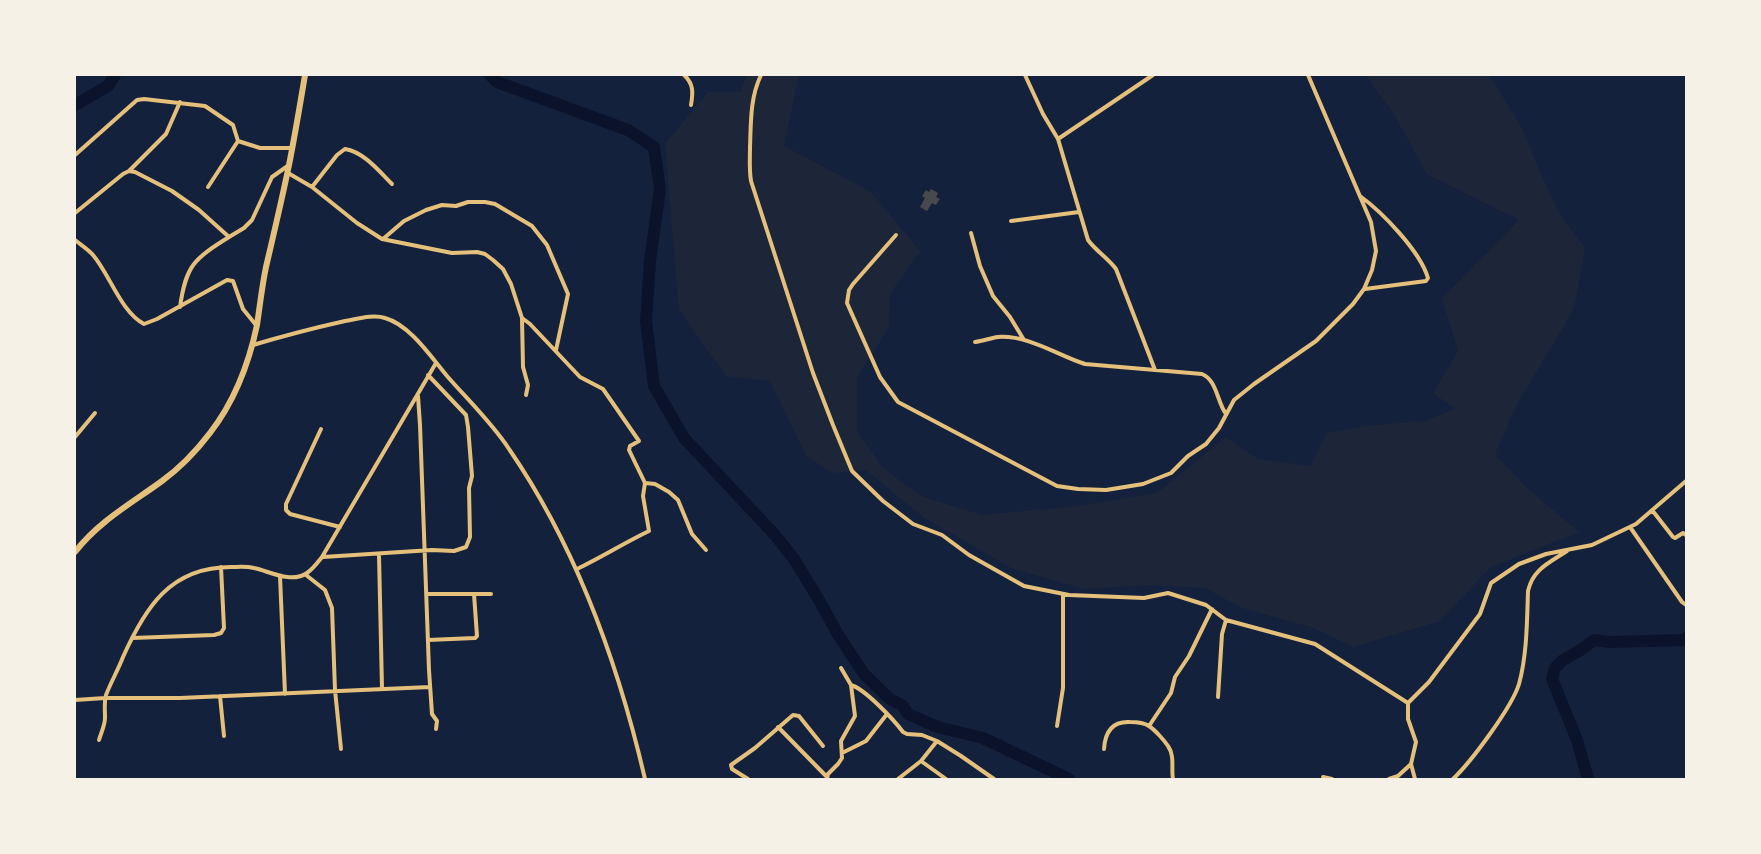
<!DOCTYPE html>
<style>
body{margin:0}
#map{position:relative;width:1761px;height:854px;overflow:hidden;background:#14213d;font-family:"Roboto Serif",serif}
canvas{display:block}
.frame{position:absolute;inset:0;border:76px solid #f6f1e7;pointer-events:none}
</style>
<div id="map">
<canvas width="1761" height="854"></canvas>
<div class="frame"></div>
</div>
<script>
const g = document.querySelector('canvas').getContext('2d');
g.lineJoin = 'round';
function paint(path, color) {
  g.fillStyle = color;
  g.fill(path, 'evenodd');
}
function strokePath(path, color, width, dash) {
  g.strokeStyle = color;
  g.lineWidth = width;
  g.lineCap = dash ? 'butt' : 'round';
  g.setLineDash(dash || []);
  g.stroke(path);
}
const green = new Path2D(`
 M747,75H799L784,146L871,192L920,251L890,294L889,327L857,378V431L883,468L921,496L982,515L1070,507L1157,493L1226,437L1258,459L1311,466L1327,433L1365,426L1424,421L1455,409L1433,393L1458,351L1442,298L1519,220L1427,174L1395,116L1366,75H1489L1519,123L1557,210L1585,248L1574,309L1517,404L1495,454L1528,489L1579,532L1491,567L1440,621L1353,647L1311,627L1242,608L1205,588L1148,585L1084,589L1011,568L923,517L866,470L831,473L806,455L770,381L726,376L679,310L665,144L708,92H740Z`);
const river = new Path2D(`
 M490,75L497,82L628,130L654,147L660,189L650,261L646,321L654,386L684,438L775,535L794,559L819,600L837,633L864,674L890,699L902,705L908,714L938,727L983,738L1069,779
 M75,105L108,86L115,75
 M1588,779L1577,740L1552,679L1555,668L1563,660L1579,651L1594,640L1610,642L1684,640L1686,638`);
const building = new Path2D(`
 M931,189L938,193L936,197L940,199L936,205L932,203L927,211L920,207L925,198L922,196L926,190L929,192Z`);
const minor = new Path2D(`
 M684,75C694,84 693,93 691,105
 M761,75C750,98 751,122 750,147C750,158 749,169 751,181L813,373L833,425L852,471L883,501L913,524L942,535L969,555L1024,586L1069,595L1144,598L1168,593L1206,605L1226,620L1315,644L1408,703
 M1025,75L1043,114L1058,139L1088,240C1096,251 1108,258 1116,269L1155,370
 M1058,139L1153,75
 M238,141L260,148H292
 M75,155L137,100L144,99L205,106L233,125L238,141L208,187
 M129,171L166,134L180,102
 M288,173L312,187L357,223L382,239L452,253L477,252L485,254L493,260L503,269L511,284L522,318L523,367L528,385L526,395
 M312,187L337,155L345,149C364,152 379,171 392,184
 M1360,196C1382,212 1420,251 1428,278L1426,281L1365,289
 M75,213L123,174L129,171L135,172L172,191L199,210L229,237L244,228L252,220L272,177L289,165
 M1011,221L1079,212
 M971,233L980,266L993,296L1010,317L1024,340
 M896,235L853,284L849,290L847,303L880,377L898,402L1057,486L1078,489L1106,490L1143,484L1171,473L1188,456L1206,444L1219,428L1234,400L1254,384L1316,341L1353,304L1364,289L1372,270L1376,251L1371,222L1308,75
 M383,239L404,221L426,210L442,205L456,206L468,202H485L495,204L532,226L547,245L568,294L556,350
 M75,240C81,245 88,249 93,255C110,275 121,312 144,324L157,319L227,280L233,281L243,309L256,325
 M180,307C186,265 194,259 229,237
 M522,318L530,324L580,377L603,389L639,441L630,446L629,450L645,483L643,496L649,531C624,543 602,557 577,569
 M975,342C983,341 991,338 998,337C1029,335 1057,355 1085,364L1202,374C1217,380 1217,402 1226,414
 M253,345C283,336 314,328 345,321C357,319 373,314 385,318C410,325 431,357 447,376C468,400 492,423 509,449C577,548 618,663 645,779
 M418,396L420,425L429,670L432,714L437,721L436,729
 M321,429L286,504V510L290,514L340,527
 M75,437L95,413
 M645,483L655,484L669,492L678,500L692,534L706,550
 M1652,510L1673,537L1675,538L1683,533L1686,535
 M1630,527L1682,602L1686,605
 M379,555L382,688
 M323,557L432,550L454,551L466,547L470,537L469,488L472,476L468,427L466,415L428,375
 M306,575L325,590L332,608L335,690L341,749
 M280,576L285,694
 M427,594H491
 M132,638L214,635L221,633L224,628L221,567
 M428,640L475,638L477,636L474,594
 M851,685C865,689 894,720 903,732L907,734L922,735L937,741L961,756L994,779
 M220,696L224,736
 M1218,697L1222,634L1226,620
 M75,700L105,698H180L430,687
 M1057,726L1063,688V594
 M1149,726L1171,693L1175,677L1189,656L1212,609
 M778,727L827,777
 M99,740C101,733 105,725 105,718C105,710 104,702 106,695C111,682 118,670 123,657C145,608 170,567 231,567C238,567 246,566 254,568C269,571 291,584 307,573C313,569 318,562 322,557L436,363
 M1104,749C1105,732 1112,721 1130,722C1136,722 1143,722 1149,726C1155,730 1164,740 1168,746C1175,756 1171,768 1173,779
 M842,753L866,741L887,714
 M921,761L946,779
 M1323,777L1332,779
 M748,779L732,769L731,765L755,748L793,715L799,716L823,746
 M827,779L828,774L838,764L842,758L841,741L855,716L851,685L841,668
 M898,779L921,761L937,741
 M1389,779L1398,776L1411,764
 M1415,779L1411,764L1416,742L1408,719V703L1429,682L1480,614L1491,583L1519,564L1546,554L1592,545L1636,524L1686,481
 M1453,779C1471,762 1512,707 1519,684C1527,655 1527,621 1528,591C1533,569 1549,563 1567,551`);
const primary = new Path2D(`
 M75,552C99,521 132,503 162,481C180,468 197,450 210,433C234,402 249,363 257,325C260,305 262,286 266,267C274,233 282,199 289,165C295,135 300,105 305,75`);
paint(green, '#1d2539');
strokePath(river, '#0b132b', 12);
paint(building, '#48494c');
strokePath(minor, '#e5c07b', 4);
strokePath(primary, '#e5c07b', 6);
</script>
